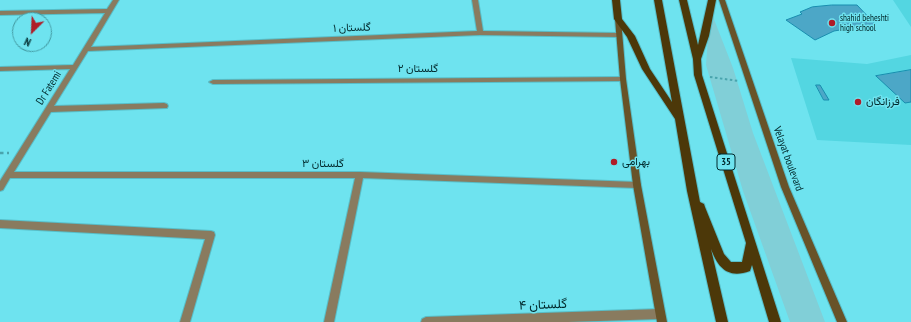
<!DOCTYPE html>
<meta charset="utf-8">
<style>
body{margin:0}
#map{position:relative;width:911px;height:322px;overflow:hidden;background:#6ee3ef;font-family:"PT Sans Narrow",sans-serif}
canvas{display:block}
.north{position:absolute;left:12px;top:12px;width:40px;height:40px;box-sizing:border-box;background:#6ee3ef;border:1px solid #4299a1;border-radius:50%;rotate:204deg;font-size:11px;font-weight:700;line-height:16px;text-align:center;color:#01292c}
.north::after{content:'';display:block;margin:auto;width:14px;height:18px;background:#af1c28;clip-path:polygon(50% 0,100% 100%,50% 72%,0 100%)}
</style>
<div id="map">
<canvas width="911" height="322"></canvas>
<div class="north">N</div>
</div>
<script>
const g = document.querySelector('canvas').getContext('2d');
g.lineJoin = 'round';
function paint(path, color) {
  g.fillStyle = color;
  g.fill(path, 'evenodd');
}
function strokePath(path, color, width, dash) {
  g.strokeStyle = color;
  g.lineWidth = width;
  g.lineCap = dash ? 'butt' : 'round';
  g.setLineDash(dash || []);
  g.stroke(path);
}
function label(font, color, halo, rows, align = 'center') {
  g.font = font + ' "PT Sans Narrow",Vazirmatn,sans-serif';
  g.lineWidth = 3;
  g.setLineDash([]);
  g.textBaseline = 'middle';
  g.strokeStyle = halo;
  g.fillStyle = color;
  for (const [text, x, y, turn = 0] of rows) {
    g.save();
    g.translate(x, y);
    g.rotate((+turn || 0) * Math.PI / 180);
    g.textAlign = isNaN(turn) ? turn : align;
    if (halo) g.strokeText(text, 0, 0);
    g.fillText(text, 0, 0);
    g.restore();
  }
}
const built = new Path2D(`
 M893,0H911V27Z
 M911,55V145L817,140L791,58L867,64Z`);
const green = new Path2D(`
 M710,9L733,68L753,133L825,322H790L743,191L706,65Z`);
const building = new Path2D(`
 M832,5H857L876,25L852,28L834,31L815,40L786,20L802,14L800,12L812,7Z
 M911,70V102L905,103L876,76Z
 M816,85H820L829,100H824Z`);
const pathFar1 = new Path2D(`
 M710,77L739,81`);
const path = new Path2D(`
 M0,153H9`);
const minor = new Path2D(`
 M113,0H119L91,47L477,31L472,0H478L483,31L618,33L621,35L618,37L480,35L88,51L54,106L164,103L167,104L168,106L167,108L51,112L14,172H360L637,182L640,183L641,185L640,187L637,188L363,178L334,322H324L355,178H10L3,190L0,191V181L70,69L0,71V67L73,65L105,13L0,15V11L107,9Z
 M623,77L626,79L623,81L213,84L209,82L213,80Z
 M0,220L211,231L214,232L215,235L190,322H180L205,239L0,228Z
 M660,309L663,311L665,314L663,317L660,319L568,322H421L422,319L426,317Z`);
const secondary = new Path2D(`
 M719,0H725L789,187L847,322H837L781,187Z
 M618,17L621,19L626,79L641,185L667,322H657L633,185L620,79L615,19Z`);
const primary = new Path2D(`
 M612,0H620L622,19L635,36L650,69L672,102L654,0H662L700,202L704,204L705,207L724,254L731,262H742L746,243L694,75L693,59L679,0H687L698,45L708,0H716L709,36L701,59L702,75L781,322H769L752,265L750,271C728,279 718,268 711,249L728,322H716L687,191L675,119L642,69L627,37L614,19Z`);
const markers = [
 [832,23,4,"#af1c28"],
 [858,102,4,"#af1c28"],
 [614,162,4,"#af1c28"]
];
const farPoinames = [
 ["shahid beheshti",840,18],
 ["high school",840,28]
];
const shields = [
 [726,162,18]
];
const shieldNames = [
 ["35",726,162]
];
const streetNames = [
 ["گلستان ۱",352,28,-2],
 ["گلستان ۲",418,69],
 ["Dr Fatemi",49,88,-58],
 ["Velayat boulevard",788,159,70],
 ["گلستان ۳",323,164]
];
const poiNames = [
 ["فرزانگان",866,102],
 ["بهرامی",622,162]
];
const nearStreetnames = [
 ["گلستان ۴",543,305,-2]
];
paint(built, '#53d6e1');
paint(green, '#81cfd7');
paint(building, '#4ca7c7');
strokePath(building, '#198dae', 1);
strokePath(minor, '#58bec8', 2);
strokePath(secondary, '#58bec8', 2);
strokePath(primary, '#58bec8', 2);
strokePath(pathFar1, '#49a4ad', 2, [2.5, 2.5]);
strokePath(path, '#49a4ad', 2.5, [3.5, 3.5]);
paint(minor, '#897b5f');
paint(secondary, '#685328');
paint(primary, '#4c3809');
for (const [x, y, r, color] of markers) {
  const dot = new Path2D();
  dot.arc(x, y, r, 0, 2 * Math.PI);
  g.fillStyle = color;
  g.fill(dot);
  strokePath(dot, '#6ee3ef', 1.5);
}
label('9px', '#01292c', '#6ee3ef', farPoinames, 'left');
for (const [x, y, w] of shields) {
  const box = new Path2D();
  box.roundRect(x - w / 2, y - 8, w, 16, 3);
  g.fillStyle = '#6ee3ef';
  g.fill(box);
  strokePath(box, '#01292c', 1);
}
label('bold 10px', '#01292c', null, shieldNames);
label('11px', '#01292c', '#6ee3ef', streetNames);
label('11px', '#01292c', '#6ee3ef', poiNames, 'left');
label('13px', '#01292c', '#6ee3ef', nearStreetnames);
</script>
